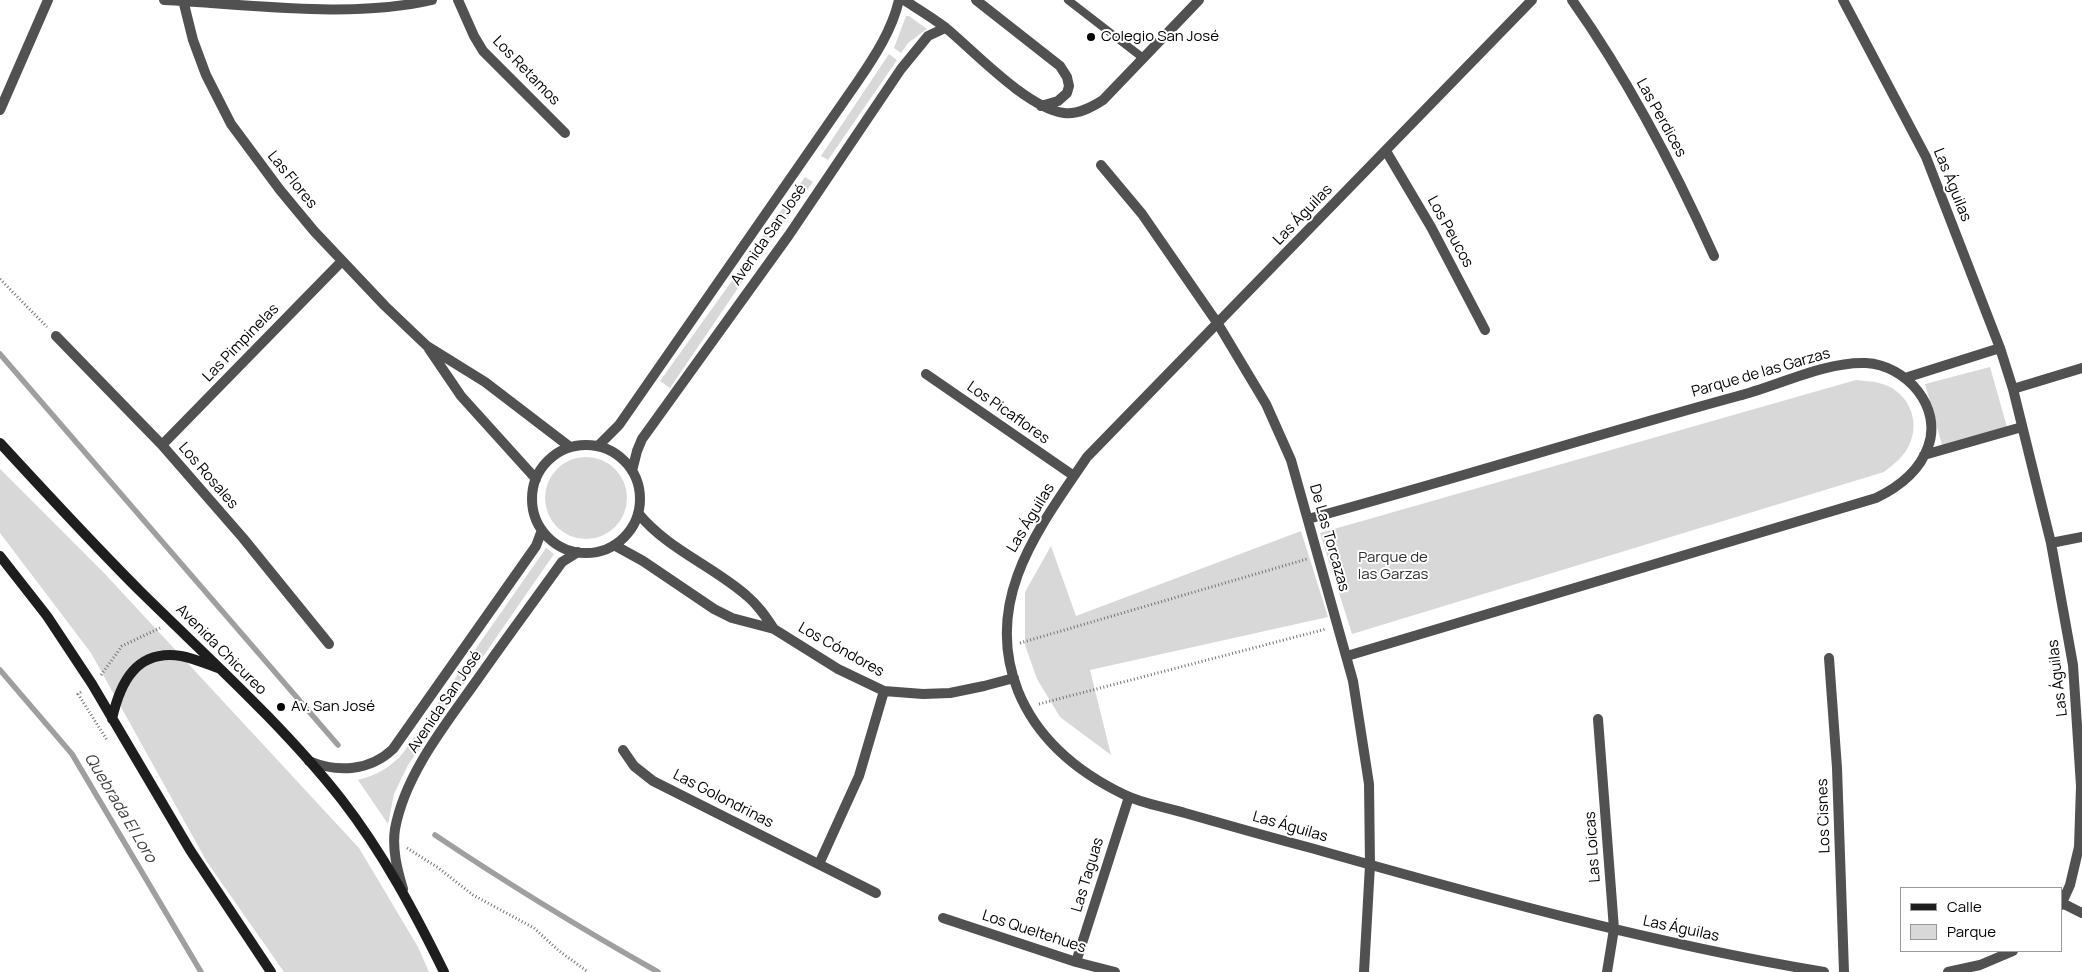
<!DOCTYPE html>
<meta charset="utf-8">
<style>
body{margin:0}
#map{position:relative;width:2082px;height:972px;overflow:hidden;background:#fff;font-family:Manrope,sans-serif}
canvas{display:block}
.legend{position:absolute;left:1900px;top:887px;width:162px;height:65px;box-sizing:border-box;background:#fff;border:1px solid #999;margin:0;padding:6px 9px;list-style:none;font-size:15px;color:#000}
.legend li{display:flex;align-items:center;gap:10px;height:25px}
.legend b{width:25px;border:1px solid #999}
</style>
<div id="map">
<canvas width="2082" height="972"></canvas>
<ul class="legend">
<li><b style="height:6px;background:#1e1e1e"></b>Calle</li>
<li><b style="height:14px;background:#d8d8d8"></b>Parque</li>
</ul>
</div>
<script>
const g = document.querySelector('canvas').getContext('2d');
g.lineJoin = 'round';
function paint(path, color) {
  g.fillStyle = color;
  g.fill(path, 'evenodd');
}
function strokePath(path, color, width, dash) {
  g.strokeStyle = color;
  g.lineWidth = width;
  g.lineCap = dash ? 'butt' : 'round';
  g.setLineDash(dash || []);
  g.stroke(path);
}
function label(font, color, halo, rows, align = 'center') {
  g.font = font + ' Manrope,sans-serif';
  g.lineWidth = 4;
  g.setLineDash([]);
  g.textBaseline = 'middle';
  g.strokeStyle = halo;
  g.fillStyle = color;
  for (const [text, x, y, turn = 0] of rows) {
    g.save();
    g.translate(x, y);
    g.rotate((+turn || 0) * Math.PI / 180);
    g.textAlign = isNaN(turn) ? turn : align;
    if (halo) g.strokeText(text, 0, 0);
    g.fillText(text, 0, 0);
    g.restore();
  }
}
const green = new Path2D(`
 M906,16H909L927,29L908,43L901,53L894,48Z
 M889,54L897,60L828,160L821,156Z
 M805,177L813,182L767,246L760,240Z
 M747,260L753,266L670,388L660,381Z
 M1990,367L2007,427L1942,445L1925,384Z
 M1856,380C1863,381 1872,381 1879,383C1906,389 1921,418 1910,443C1905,456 1894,464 1884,472L1352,634L1320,533Z
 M545 498a41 41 0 1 1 82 0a41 41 0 1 1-82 0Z
 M0,469L106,575L359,848L418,947L429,972H284L207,862L91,653L0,533Z
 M1301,531L1328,617L1090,670L1111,755L1060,717L1037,679L1025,645V592L1051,546L1076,616Z
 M546,548L554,554L408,765L394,794L388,824L358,780C377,775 390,768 403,753Z`);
const stream = new Path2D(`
 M0,354L338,745
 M0,670L72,754L201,972
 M435,835C508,884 582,929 658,972`);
const path = new Path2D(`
 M0,279L47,327
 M1020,643L1307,559
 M101,675L122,646L160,628
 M81,692L78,694L107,740
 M1039,704L1326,629
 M407,848L437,867L473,895L534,928L558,950L588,972`);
const service = new Path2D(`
 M1068,0L1143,58`);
const minor = new Path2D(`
 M164,0C248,4 350,19 432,0
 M183,0L193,40L206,75L231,124L280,190L314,231L385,306L427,346L485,382L570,447
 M458,0L474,36L483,51L565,133
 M904,0C918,9 933,18 946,28C975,52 1027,108 1064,113C1078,115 1092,107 1103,100L1199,0
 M976,0L1060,66L1067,77L1069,86L1067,93L1058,101L1041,106
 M1532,0L1087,457C1039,528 982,600 1018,691C1038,740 1079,773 1125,795C1143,804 1166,807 1185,813C1227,825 1269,837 1311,848C1480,896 1650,943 1824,972
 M1572,0C1628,79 1674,167 1714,256
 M1843,0L1926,157L2000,348L2013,389L2051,543L2073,665L2081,786L2079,847L2070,885L2061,905
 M0,110L48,0
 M1386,151L1431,227L1485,330
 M1101,165L1142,214L1218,324L1266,404L1291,460L1353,681L1369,784L1370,865L1364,972
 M56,336L162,445L243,538L329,644
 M429,349L461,396L536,479
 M926,374L1074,476
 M1905,378L2000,348
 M2013,389L2082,368
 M162,445L341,262
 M532 499a54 54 0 1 1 108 0a54 54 0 1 1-108 0Z
 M598,446L619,425L858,81C875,56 892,30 899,0
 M1924,455L2022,427
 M632,471L637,451L642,439L789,235L901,69L928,36L945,28
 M638,513C667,549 713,566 747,596C758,605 766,617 774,629
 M1308,519C1452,480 1595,435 1738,396C1777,386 1827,361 1866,363C1906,365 1943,407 1928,447C1919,472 1899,487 1876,498L1347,656
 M2051,543L2082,537
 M614,545L643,561L714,609L732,618L774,629L838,669L884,691L923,694L950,693L984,686L1014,678
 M1829,658L1837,768L1844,972
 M1598,719L1614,929L1607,972
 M623,750L634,766L653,781L876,893
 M309,761C338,773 370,771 393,749L536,546L542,530
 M819,864L859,776L884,691
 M403,889C397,869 392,849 395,829C405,774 446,724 477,680C505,640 534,601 562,562L578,552
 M2062,903L2082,913
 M943,918L1076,962L1115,972
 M1076,962L1129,797
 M1948,972L1980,965L2013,951`);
const secondary = new Path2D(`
 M0,443C46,493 92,543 140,591C208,658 283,725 342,800C383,853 415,913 444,972
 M0,556L47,616L92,684L190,850L271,972
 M112,719C120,683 136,649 181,656C193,658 206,664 218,668`);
const markers = [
 [1091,37,5,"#000"],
 [281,707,5,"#000"]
];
const poiNames = [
 ["Colegio San José",1101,37],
 ["Av. San José",291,707]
];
const streetNames = [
 ["Los Retamos",526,71,46],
 ["Las Perdices",1661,118,61],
 ["Las Flores",292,180,51],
 ["Las Águilas",1952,185,68],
 ["Las Águilas",1303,215,-46],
 ["Los Peucos",1450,232,61],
 ["Avenida San José",769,235,-55],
 ["Las Pimpinelas",241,343,-46],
 ["Parque de las Garzas",1761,373,-16],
 ["Los Picaflores",1008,413,35],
 ["Los Rosales",208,476,49],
 ["Las Águilas",1031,518,-59],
 ["De Las Torcazas",1329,538,74],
 ["Avenida Chicureo",221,650,45],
 ["Los Cóndores",841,650,29],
 ["Las Águilas",2058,678,-97],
 ["Avenida San José",445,702,-56],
 ["Las Golondrinas",723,799,27],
 ["Los Cisnes",1824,816,-92],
 ["Las Águilas",1290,827,16],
 ["Las Loicas",1593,847,-94],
 ["Las Taguas",1088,875,-73],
 ["Las Águilas",1681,929,12],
 ["Los Queltehues",1034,932,18]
];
const parkNames = [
 ["Parque de",1393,558],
 ["las Garzas",1393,575]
];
const waterNames = [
 ["Quebrada El Loro",120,808,59]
];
paint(green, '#d8d8d8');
strokePath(stream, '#9f9f9f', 5.5);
strokePath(path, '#737373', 3, [1, 2.5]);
strokePath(service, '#515151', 8);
strokePath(minor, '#515151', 10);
strokePath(secondary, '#1e1e1e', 10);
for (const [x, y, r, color] of markers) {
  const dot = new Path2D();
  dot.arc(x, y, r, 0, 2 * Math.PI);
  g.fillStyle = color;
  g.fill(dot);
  strokePath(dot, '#fff', 2);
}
label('15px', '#000', '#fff', poiNames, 'left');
label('15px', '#000', '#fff', streetNames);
label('15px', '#2f2f2f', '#fff', parkNames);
label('italic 16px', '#404040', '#fff', waterNames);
</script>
